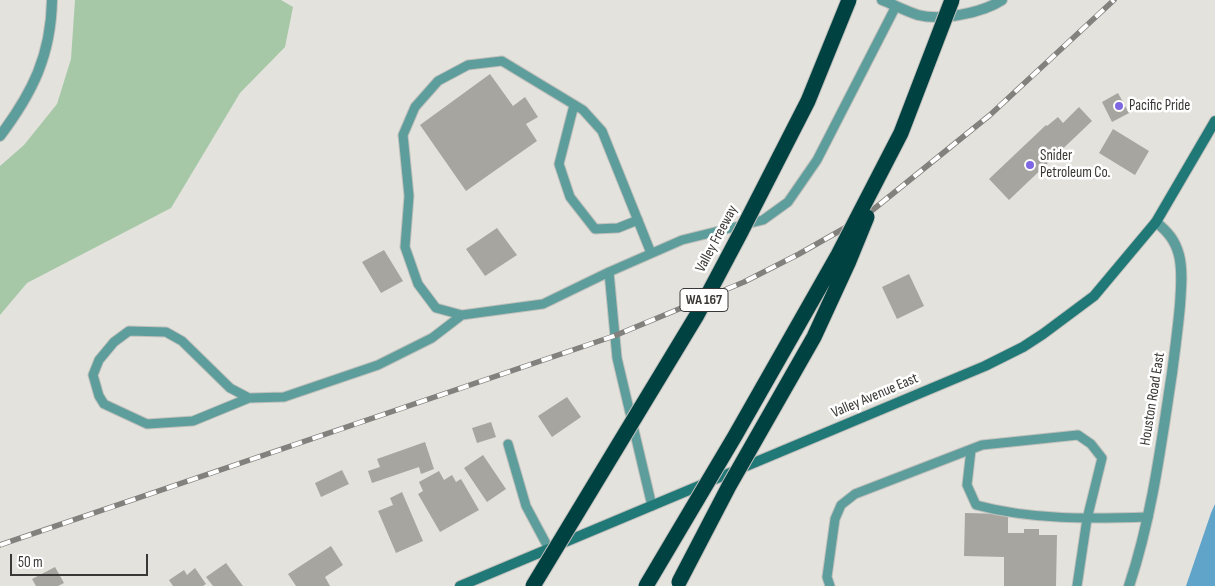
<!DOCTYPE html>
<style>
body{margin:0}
#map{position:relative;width:1215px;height:586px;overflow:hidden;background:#e3e2dd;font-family:"Sofia Sans Condensed",sans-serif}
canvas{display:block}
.scale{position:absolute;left:10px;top:554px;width:138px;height:22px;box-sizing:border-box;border:2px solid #393836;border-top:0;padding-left:6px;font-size:15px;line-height:18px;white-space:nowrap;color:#393836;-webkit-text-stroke:4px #fff;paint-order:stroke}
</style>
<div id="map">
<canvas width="1215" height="586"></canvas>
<div class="scale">50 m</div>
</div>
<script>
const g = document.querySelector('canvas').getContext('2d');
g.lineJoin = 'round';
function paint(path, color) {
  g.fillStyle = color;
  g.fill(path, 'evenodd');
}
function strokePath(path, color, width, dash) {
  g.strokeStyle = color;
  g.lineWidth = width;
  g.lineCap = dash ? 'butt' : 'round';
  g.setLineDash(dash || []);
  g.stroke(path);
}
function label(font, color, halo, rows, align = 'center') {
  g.font = font + ' "Sofia Sans Condensed",sans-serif';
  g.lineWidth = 5;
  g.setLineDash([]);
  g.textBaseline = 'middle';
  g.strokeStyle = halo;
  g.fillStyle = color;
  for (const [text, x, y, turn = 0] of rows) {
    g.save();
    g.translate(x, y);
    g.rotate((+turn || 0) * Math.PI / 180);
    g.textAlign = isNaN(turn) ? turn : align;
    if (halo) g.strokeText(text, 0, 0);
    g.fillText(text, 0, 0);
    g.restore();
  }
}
const green = new Path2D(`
 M75,0H281L293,7L285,47L240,93L171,208L27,283L0,315V166L24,145L57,104L71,59Z`);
const water = new Path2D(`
 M1215,504V586H1186L1211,513Z`);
const building = new Path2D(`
 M490,74L513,106L525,97L538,117L526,124L537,141L466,191L420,125Z
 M1118,93L1129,113L1112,122L1102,102Z
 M1079,107L1092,121L1009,200L989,179L1046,125L1047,126L1058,117L1063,123Z
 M1113,129L1149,151L1135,175L1099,153Z
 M497,228L517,255L485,276L466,249Z
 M384,250L403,281L381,293L362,262Z
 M909,274L924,306L897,319L882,287Z
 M567,397L581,417L552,437L538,416Z
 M491,422L496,437L477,443L472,428Z
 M425,442L434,469L421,474L419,467L372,483L368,471L380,467L377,459Z
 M483,455L506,489L487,502L464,468Z
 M342,470L349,484L321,497L315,483Z
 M439,471L444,480L452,475L456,482L461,479L479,510L440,532L418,494L423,491L419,482Z
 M402,492L423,541L396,553L378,511L393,505L390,498Z
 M965,513L1008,514V533H1024V529H1039V535H1057L1056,586H1004V557L964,556Z
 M331,546L343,565L325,577L330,586H296L288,574Z
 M226,563L243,586H213L206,577Z
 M55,567L64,583L58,586H36L32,579Z
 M195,568L206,584L203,586H173L169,580L184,570L187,575Z`);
const service = new Path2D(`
 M574,105L559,164L570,197L595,229L618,228L638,220
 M651,253L602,131L583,110L502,61L468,65L438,81L415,107L403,135L409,196L405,247L418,284L436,308L462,315L543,304L609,272L682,240L763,220L788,202L817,160L896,6
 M609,272L617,358L652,506
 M249,398L230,388L182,341L166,332L129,331L114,342L99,360L93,375L99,396L104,404L147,424L193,421L249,398L284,397L378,365L432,338L462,315
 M508,444L526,506L549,549
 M971,450L967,485L976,505C1031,520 1091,519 1148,517
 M830,586L827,577L835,519L841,505L855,494L982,445L1078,435L1091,444L1102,458L1087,519L1077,586`);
const tertiary = new Path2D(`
 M882,0C894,5 906,11 918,15C941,21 982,13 1002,0
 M0,136C33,92 51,55 52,0
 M1129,586C1152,517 1161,445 1172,373C1175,350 1178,328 1180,305C1181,289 1183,271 1179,255C1175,240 1168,232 1156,222`);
const secondary = new Path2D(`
 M460,586L942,384L985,366L1023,347L1043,334L1094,296L1156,222L1215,121`);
const rail = new Path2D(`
 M0,545L614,336L744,282L799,254L864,217L990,115L1114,0`);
const motorwayBridge = new Path2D(`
 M679,582L729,486L814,337L849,261L867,217
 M533,586L697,315L741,232L808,101L849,0
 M646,586L735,436L838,255L901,133L952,0`);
const markers = [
 [1119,106,5,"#7f66e2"],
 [1030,165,5,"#7f66e2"]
];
const shields = [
 [704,300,48]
];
const shieldNames = [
 ["WA 167",704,300]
];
const poiNames = [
 ["Pacific Pride",1129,106],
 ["Snider",1040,156],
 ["Petroleum Co.",1040,173]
];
const streetNames = [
 ["Valley Freeway",717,239,-62],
 ["Valley Avenue East",875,396,-23],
 ["Houston Road East",1153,399,-81]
];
paint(green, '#a6c8a6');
paint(water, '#61a4c9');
paint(building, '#a6a5a0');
strokePath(service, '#c1c0bc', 11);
strokePath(tertiary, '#c1c0bc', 12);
strokePath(secondary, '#c1c0bc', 12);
strokePath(service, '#5d9e9c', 9);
strokePath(tertiary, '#5d9e9c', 10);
strokePath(secondary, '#207877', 10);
strokePath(rail, '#82817d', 5.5);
strokePath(rail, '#fff', 4, [11]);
strokePath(motorwayBridge, '#c1c0bc', 17, []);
strokePath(motorwayBridge, '#004141', 15);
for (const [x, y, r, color] of markers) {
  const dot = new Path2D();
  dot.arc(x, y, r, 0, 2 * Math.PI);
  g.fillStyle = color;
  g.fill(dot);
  strokePath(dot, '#fff', 2);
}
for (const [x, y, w] of shields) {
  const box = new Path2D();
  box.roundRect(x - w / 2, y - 11.5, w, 23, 4);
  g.fillStyle = '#fff';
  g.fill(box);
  strokePath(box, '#393836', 1);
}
label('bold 14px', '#393836', null, shieldNames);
label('15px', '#393836', '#fff', poiNames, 'left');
label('15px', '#393836', '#fff', streetNames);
</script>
